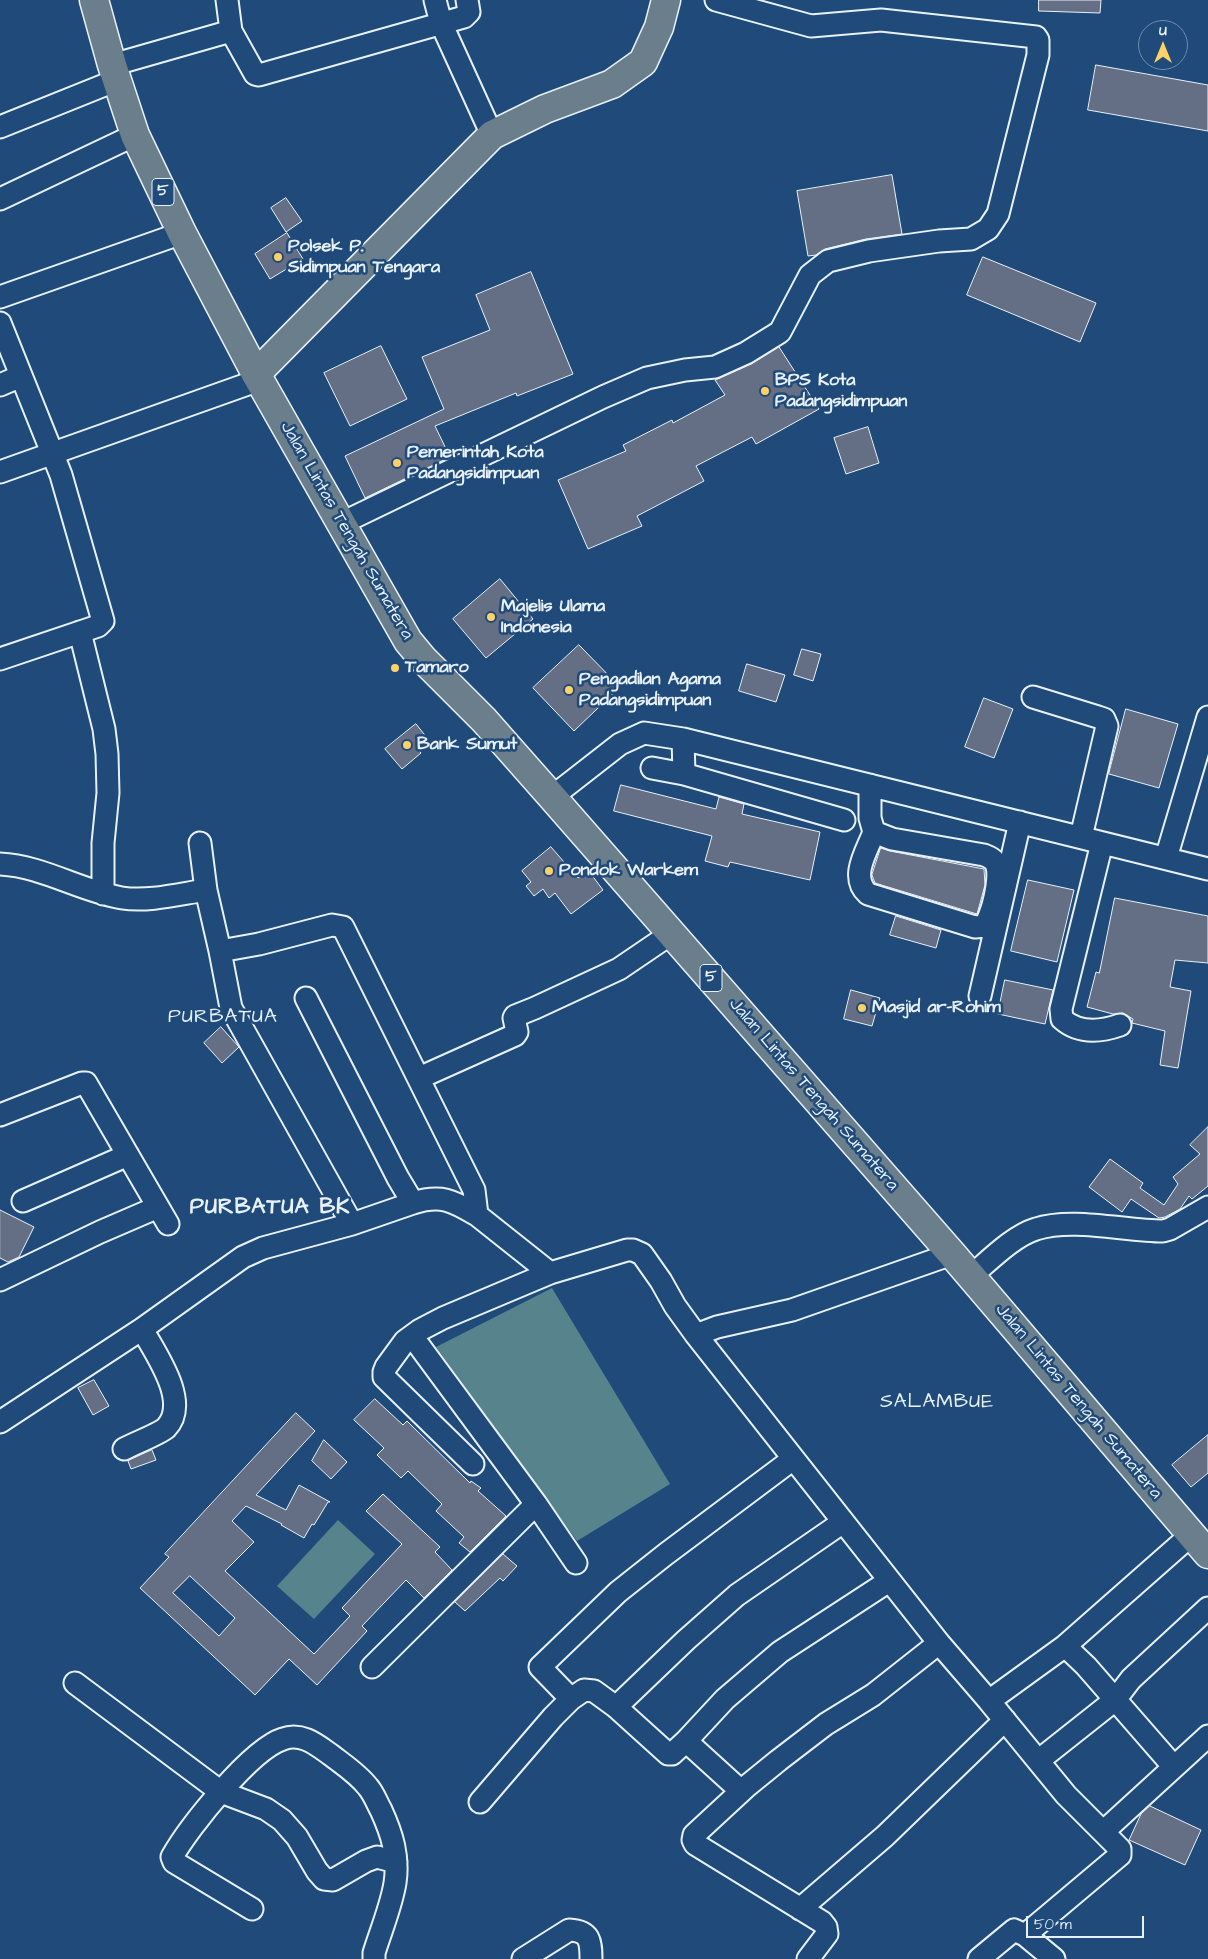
<!DOCTYPE html>
<style>
body{margin:0}
#map{position:relative;width:1208px;height:1959px;overflow:hidden;background:#1f4a7a;font-family:"Architects Daughter",sans-serif}
canvas{display:block}
.north{position:absolute;left:1138px;top:20px;width:50px;height:50px;box-sizing:border-box;background:#1f4a7a;border:1px solid #6f8dac;border-radius:50%;rotate:0deg;font-size:14px;font-weight:700;line-height:20px;text-align:center;color:#e8f1f8}
.north::after{content:'';display:block;margin:auto;width:18px;height:22px;background:#ffd166;clip-path:polygon(50% 0,100% 100%,50% 72%,0 100%)}
.scale{position:absolute;left:1026px;top:1916px;width:118px;height:22px;box-sizing:border-box;border:2px solid #e8f1f8;border-top:0;padding-left:6px;font-size:15px;line-height:18px;white-space:nowrap;color:#e8f1f8;-webkit-text-stroke:4px #1f4a7a;paint-order:stroke}
</style>
<div id="map">
<canvas width="1208" height="1959"></canvas>
<div class="north">U</div>
<div class="scale">50 m</div>
</div>
<script>
const g = document.querySelector('canvas').getContext('2d');
g.lineJoin = 'round';
function paint(path, color) {
  g.fillStyle = color;
  g.fill(path, 'evenodd');
}
function strokePath(path, color, width, dash) {
  g.strokeStyle = color;
  g.lineWidth = width;
  g.lineCap = dash ? 'butt' : 'round';
  g.setLineDash(dash || []);
  g.stroke(path);
}
function label(font, color, halo, rows, align = 'center') {
  g.font = font + ' "Architects Daughter",sans-serif';
  g.lineWidth = 5;
  g.setLineDash([]);
  g.textBaseline = 'middle';
  g.strokeStyle = halo;
  g.fillStyle = color;
  for (const [text, x, y, turn = 0] of rows) {
    g.save();
    g.translate(x, y);
    g.rotate((+turn || 0) * Math.PI / 180);
    g.textAlign = isNaN(turn) ? turn : align;
    if (halo) g.strokeText(text, 0, 0);
    g.fillText(text, 0, 0);
    g.restore();
  }
}
const green = new Path2D(`
 M552,1288L670,1484L577,1541L436,1347Z
 M338,1520L375,1554L314,1619L277,1586Z`);
const building = new Path2D(`
 M1039,0H1101L1100,13L1039,11Z
 M1096,65L1208,85V131L1088,110Z
 M892,175L902,234L866,239L825,249L816,255L808,256L797,191Z
 M286,198L302,221L286,232L271,208Z
 M287,233L303,259L270,279L255,254Z
 M983,257L1096,303L1080,342L967,295Z
 M531,272L573,374L517,396L516,393L435,426L450,457L365,498L345,456L444,409L422,357L490,330L476,295Z
 M381,346L407,399L350,426L324,373Z
 M779,347L819,409L756,444L752,437L696,466L704,481L637,516L642,526L588,549L558,480L626,451L623,445L672,420L673,423L725,395L715,380L751,364Z
 M868,427L879,463L846,474L834,438Z
 M500,579L533,619L486,658L453,619Z
 M579,645L620,687L574,731L533,688Z
 M802,649L821,654L813,681L794,675Z
 M747,664L785,675L776,702L739,691Z
 M984,698L1013,709L994,758L965,747Z
 M1126,709L1178,724L1159,788L1109,774Z
 M416,724L428,739L417,748L421,753L402,769L385,749Z
 M621,785L716,809L719,797L744,804L742,814L820,832L810,880L730,862L728,867L705,861L712,836L614,811Z
 M551,847L578,878L588,870L603,890L571,914L555,893L549,898L543,889L534,896L526,886L531,882L522,871Z
 M881,848L890,851L984,869L985,885L977,914L875,883L872,875Z
 M1028,880L1074,890L1057,962L1011,951Z
 M1115,898L1208,916V963L1175,960L1170,987L1191,991L1178,1068L1160,1065L1165,1031L1132,1023L1133,1019L1123,1013L1113,1014L1087,1007L1096,972L1099,973Z
 M896,916L941,930L936,948L890,935Z
 M1005,980L1053,990L1045,1024L998,1014Z
 M851,990L880,998L872,1026L844,1019Z
 M221,1027L239,1047L222,1063L204,1043Z
 M1208,1127V1186L1192,1199L1189,1196L1180,1209L1165,1217L1159,1218L1131,1199L1122,1212L1089,1187L1110,1159L1143,1183L1140,1188L1164,1205L1178,1184L1173,1177L1200,1154L1190,1145Z
 M0,1210L34,1227L19,1257L8,1262L0,1258Z
 M94,1380L109,1406L93,1415L78,1388Z
 M375,1399L403,1425L407,1421L470,1483L471,1481L481,1488L478,1491L506,1516L470,1552L459,1543L464,1537L436,1511L442,1504L408,1471L401,1478L377,1455L384,1448L354,1420Z
 M296,1413L315,1431L256,1495L286,1510L299,1485L330,1502H328L314,1525L312,1524L304,1538L281,1525L282,1524L246,1506L232,1521L254,1542L225,1571L314,1654L350,1616L342,1608L402,1544L366,1511L383,1494L440,1547L435,1552L452,1570L424,1598L406,1580L362,1626L367,1631L317,1685L289,1659L255,1695L140,1588L169,1557L165,1554ZM190,1576L235,1618L219,1636L173,1593Z
 M1208,1435V1473L1191,1487L1172,1465Z
 M324,1440L347,1462L331,1479L312,1461Z
 M152,1450L156,1460L131,1469L128,1461Z
 M503,1554L517,1566L503,1581L500,1578L465,1611L455,1602Z
 M1150,1806L1201,1830L1185,1865L1129,1840L1141,1814Z`);
const minor = new Path2D(`
 M227,0L231,31L255,74L259,75L464,17L469,12L467,0
 M435,0L441,23L492,135
 M112,65L231,31
 M0,127L117,80
 M0,199L135,135
 M0,297L182,233
 M0,323L61,475L103,621L98,626L0,659
 M0,385L21,376
 M0,472L259,380
 M340,524L603,397L647,378L685,370L715,367L746,353L780,332L810,275L828,261L869,251L939,241L971,239L988,229L998,214L1038,55V40L1036,37L881,20L811,26L716,0
 M80,632L104,729L107,754L108,793L103,843V894
 M1033,697L1098,717L1104,719L1107,726L1081,837
 M652,768L684,774L683,739
 M684,774L844,820
 M870,785V818L874,832L892,839L984,855C989,857 994,859 996,864C1002,876 992,917 984,926L975,927L868,894C849,877 867,851 874,832
 M552,797L620,744L644,733L683,739L1208,869
 M200,843L206,890L220,951L259,944L332,925L343,927L474,1190L477,1215L550,1273
 M1102,843L1061,1009L1062,1019C1079,1034 1100,1032 1120,1025
 M1166,858L1208,717
 M0,864C43,866 80,891 122,898C149,902 179,894 206,890
 M220,951L231,1008L352,1224L413,1203
 M980,996L1020,822
 M306,998L398,1178L413,1203C442,1194 453,1201 477,1215
 M419,1078L515,1035L517,1032L514,1018L515,1016L535,1008L619,969L672,933
 M0,1115L82,1083H86L168,1224
 M23,1201L128,1155
 M971,1276C989,1261 1013,1236 1036,1229C1072,1217 1125,1231 1163,1231L1170,1229L1208,1207
 M0,1280L100,1232L158,1207
 M696,1335L717,1327L792,1310L952,1254
 M412,1336L536,1504L576,1563
 M0,1422L142,1329L243,1257L263,1248L352,1224
 M124,1449C133,1444 159,1434 166,1428C191,1402 155,1353 142,1329
 M473,1464L384,1377V1372L386,1367L405,1341L420,1330L443,1318L550,1273L627,1250H633L642,1254L661,1281L675,1306L696,1335L939,1643L989,1701L1066,1795L1103,1832L1208,1736
 M1065,1646L1191,1535
 M372,1667L536,1504
 M75,1683L221,1792L266,1809L282,1820L297,1837L317,1871L324,1879L333,1880L366,1861L377,1857L396,1862
 M571,1699L540,1667L618,1592L666,1554L793,1459
 M989,1701L1065,1646L1086,1666L1174,1767
 M616,1707L686,1640L737,1595L843,1522
 M686,1741L725,1699L780,1652L889,1581
 M1038,1761L1115,1700L1131,1679L1208,1608
 M480,1802L553,1717L571,1699L584,1690L594,1691L616,1707L668,1754H672L686,1741L741,1791
 M252,1909L174,1862L172,1857C189,1827 251,1749 283,1739C302,1732 317,1745 331,1755C344,1765 358,1774 368,1787C374,1794 377,1803 381,1810C392,1834 399,1856 395,1883C391,1907 381,1930 374,1953V1959
 M800,1909L885,1836L1005,1720
 M1025,1935L1120,1855V1849L1103,1832
 M523,1959L569,1930C590,1931 591,1941 591,1959
 M808,1959L827,1934L826,1927L822,1922L695,1844L693,1840L694,1835L747,1786L779,1760L826,1724L873,1695L939,1643
 M979,1959L1014,1930L1025,1935L1054,1959`);
const major = new Path2D(`
 M256,374L492,135L545,109L612,84L643,62L659,27L666,0`);
const highway = new Path2D(`
 M94,0L112,65L135,135L182,233L256,374L408,641L423,659L484,720L552,797L952,1254L1208,1554`);
const markers = [
 [278,257,5,"#ffd166"],
 [765,391,5,"#ffd166"],
 [397,463,5,"#ffd166"],
 [491,617,5,"#ffd166"],
 [395,668,5,"#ffd166"],
 [569,690,5,"#ffd166"],
 [407,745,5,"#ffd166"],
 [549,871,5,"#ffd166"],
 [862,1008,5,"#ffd166"]
];
const shields = [
 [163,192,22],
 [711,978,22]
];
const shieldNames = [
 ["5",163,192],
 ["5",711,978]
];
const poiNames = [
 ["Polsek P.",288,247],
 ["Sidimpuan Tengara",288,268],
 ["BPS Kota",775,381],
 ["Padangsidimpuan",775,402],
 ["Pemerintah Kota",407,453],
 ["Padangsidimpuan",407,474],
 ["Majelis Ulama",501,607],
 ["Indonesia",501,628],
 ["Tamaro",405,668],
 ["Pengadilan Agama",579,680],
 ["Padangsidimpuan",579,701],
 ["Bank Sumut",417,745],
 ["Pondok Warkem",559,871],
 ["Masjid ar-Rohim",872,1008]
];
const streetNames = [
 ["Jalan Lintas Tengah Sumatera",346,531,60],
 ["Jalan Lintas Tengah Sumatera",813,1095,49],
 ["Jalan Lintas Tengah Sumatera",1078,1402,50]
];
const quarterNames = [
 ["PURBATUA",223,1018],
 ["SALAMBUE",937,1403]
];
const districtNames = [
 ["PURBATUA BK",270,1208]
];
paint(green, '#57838c');
paint(building, '#646e85');
strokePath(building, '#e8f1f8', 1);
strokePath(minor, '#e8f1f8', 25);
strokePath(major, '#e8f1f8', 31);
strokePath(highway, '#e8f1f8', 31);
strokePath(minor, '#1f4a7a', 21);
strokePath(major, '#6b7e8b', 28);
strokePath(highway, '#6b7e8b', 28);
for (const [x, y, r, color] of markers) {
  const dot = new Path2D();
  dot.arc(x, y, r, 0, 2 * Math.PI);
  g.fillStyle = color;
  g.fill(dot);
  strokePath(dot, '#1f4a7a', 2);
}
for (const [x, y, w] of shields) {
  const box = new Path2D();
  box.roundRect(x - w / 2, y - 13.5, w, 27, 4);
  g.fillStyle = '#1f4a7a';
  g.fill(box);
  strokePath(box, '#e8f1f8', 1);
}
label('bold 16px', '#e8f1f8', null, shieldNames);
label('bold 18px', '#e8f1f8', '#1f4a7a', poiNames, 'left');
label('18px', '#e8f1f8', '#1f4a7a', streetNames);
g.letterSpacing = '1px';
label('20px', '#e8f1f8', '#1f4a7a', quarterNames);
g.letterSpacing = '0px';
g.letterSpacing = '1px';
label('bold 22px', '#e8f1f8', '#1f4a7a', districtNames);
g.letterSpacing = '0px';
</script>
